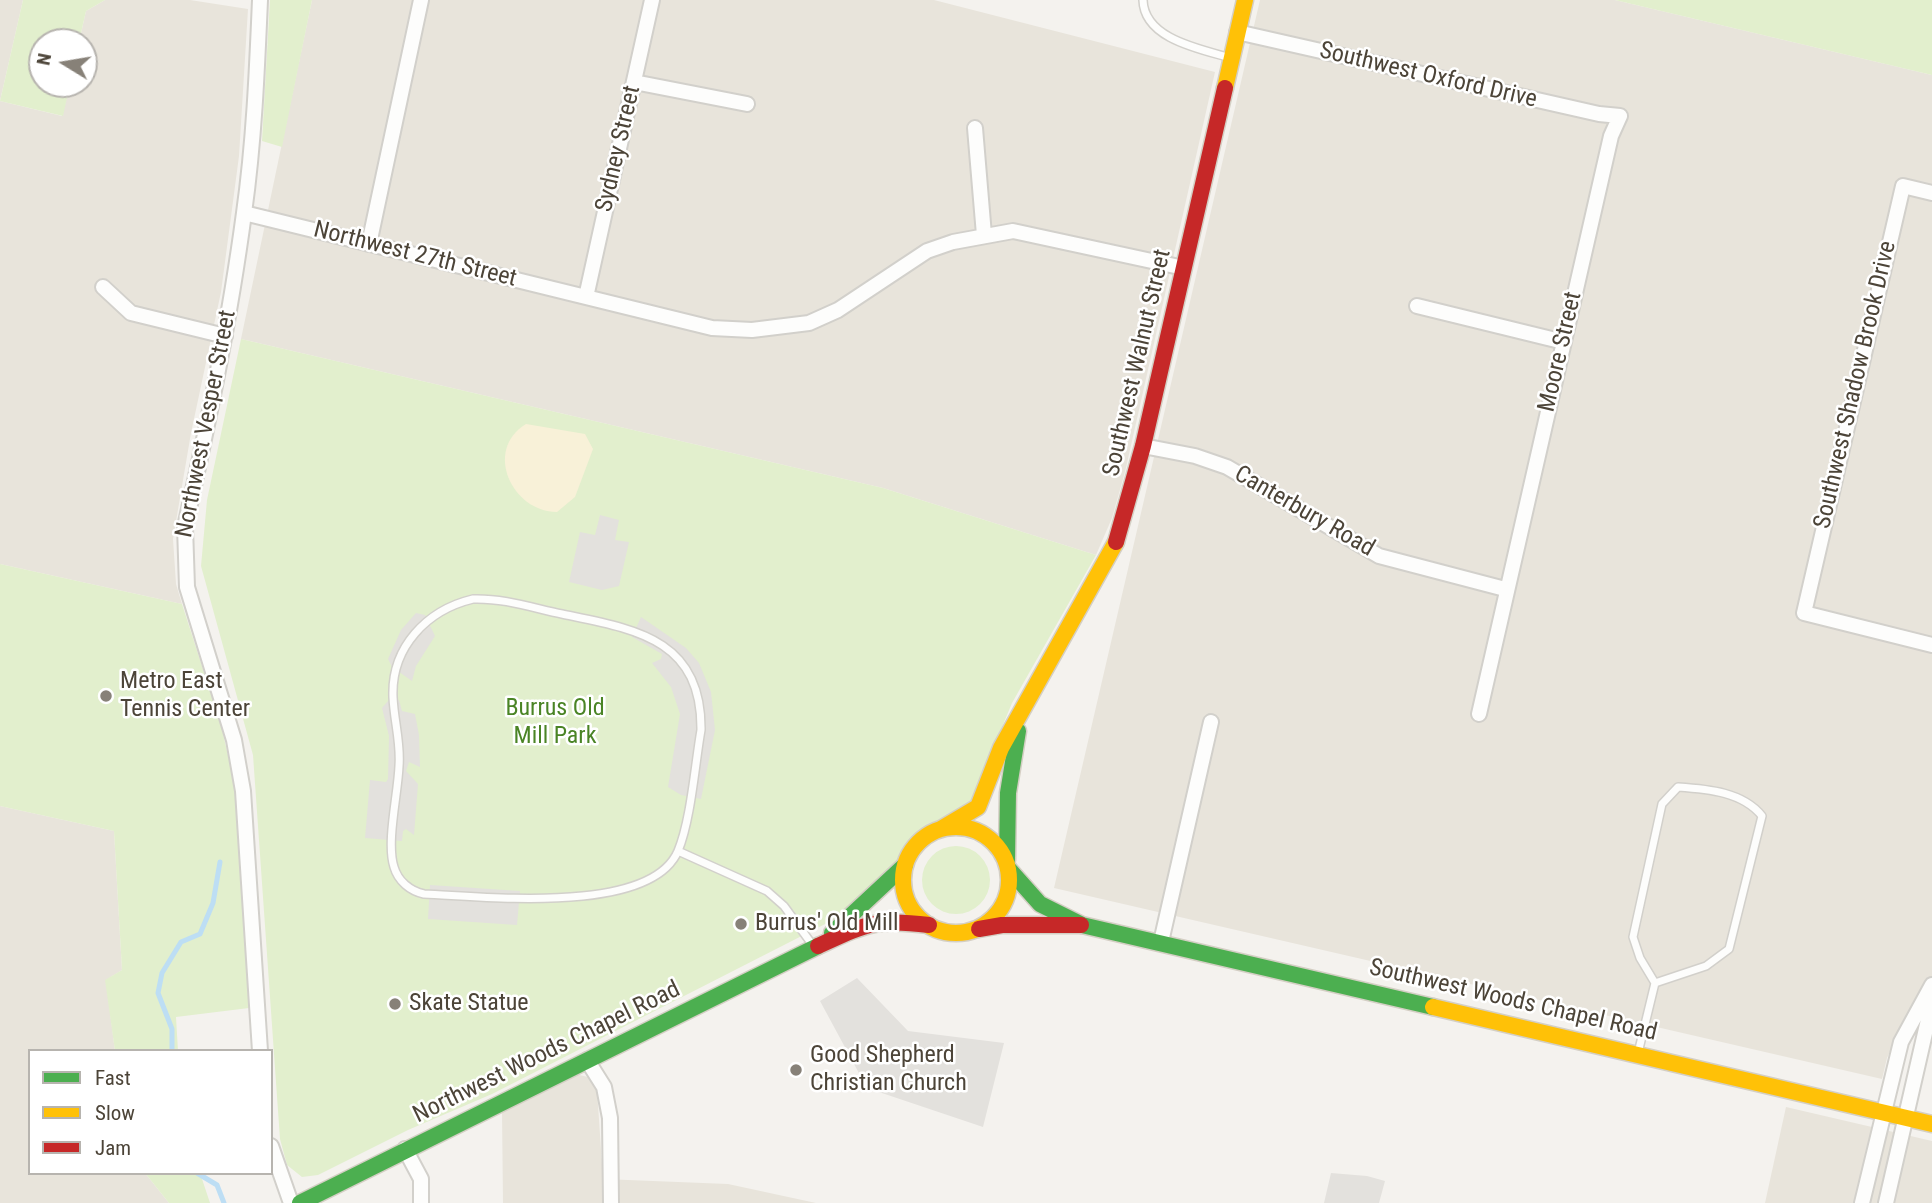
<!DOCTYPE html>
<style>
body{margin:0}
#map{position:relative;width:1932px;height:1203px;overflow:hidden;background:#f4f2ee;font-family:"Roboto Condensed",sans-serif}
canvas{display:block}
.legend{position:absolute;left:28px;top:1049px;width:245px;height:126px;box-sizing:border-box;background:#fff;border:2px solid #b7b4af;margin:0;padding:9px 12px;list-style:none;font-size:21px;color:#4c4438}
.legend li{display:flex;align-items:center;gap:14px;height:35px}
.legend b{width:35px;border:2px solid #b7b4af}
.north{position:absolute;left:28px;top:28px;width:70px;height:70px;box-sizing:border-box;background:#fff;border:2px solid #b7b4af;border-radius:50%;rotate:281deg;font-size:19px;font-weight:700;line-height:28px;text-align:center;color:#4c4438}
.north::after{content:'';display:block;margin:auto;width:24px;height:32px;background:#878178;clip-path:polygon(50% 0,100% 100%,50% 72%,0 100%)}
</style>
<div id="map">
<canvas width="1932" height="1203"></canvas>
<ul class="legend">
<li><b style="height:9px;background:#4caf50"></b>Fast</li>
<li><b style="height:9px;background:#ffc107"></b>Slow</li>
<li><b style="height:9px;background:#c62828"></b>Jam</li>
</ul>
<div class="north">N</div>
</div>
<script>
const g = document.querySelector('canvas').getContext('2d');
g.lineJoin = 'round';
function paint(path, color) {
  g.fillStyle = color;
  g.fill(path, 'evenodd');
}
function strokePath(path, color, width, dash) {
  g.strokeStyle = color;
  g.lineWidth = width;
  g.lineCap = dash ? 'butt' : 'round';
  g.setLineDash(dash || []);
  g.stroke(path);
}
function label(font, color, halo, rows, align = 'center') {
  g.font = font + ' "Roboto Condensed",sans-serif';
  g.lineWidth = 5;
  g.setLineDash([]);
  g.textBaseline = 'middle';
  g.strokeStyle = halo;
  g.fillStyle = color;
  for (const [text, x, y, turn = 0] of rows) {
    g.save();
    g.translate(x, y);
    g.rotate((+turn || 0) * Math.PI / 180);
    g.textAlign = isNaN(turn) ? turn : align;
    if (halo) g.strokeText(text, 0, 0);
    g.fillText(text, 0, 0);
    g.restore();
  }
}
const residential = new Path2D(`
 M0,0H23L0,101L62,116L70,84H84V42H79L86,11L105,0H190L248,9L239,156L221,292L191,433L173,539L176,584L182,604L0,564Z
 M312,0H934L1215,72L1125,472L1112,518L1096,555L883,488L241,339Z
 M1260,0H1615L1932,75V1004L1917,997L1887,1058L1882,1079L1054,888Z
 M0,806L114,831L122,970L106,980L115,1051H30V1173H145L169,1203H0Z
 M575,1074L588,1077L597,1090L603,1179L728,1184L816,1203H503L502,1112Z
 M1786,1107L1932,1141V1203H1765Z`);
const green = new Path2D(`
 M23,0H105L86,11L79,42H42V84H70L63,116L0,101Z
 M270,0H312L282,147L262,141Z
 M1615,0H1932V75Z
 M241,339L883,488L1096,555L1012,703L971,802L912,841L890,873L833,920L492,1094L408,1130L318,1175L302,1177L287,1165L280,1139L253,755L201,566L207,500Z
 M0,564L182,604L221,725L236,790L249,1008L176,1017L178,1051H115L105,980L122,970L114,831L0,806Z
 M922 880a34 34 0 1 1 68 0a34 34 0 1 1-68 0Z
 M145,1173H200L210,1203H169Z`);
const sand = new Path2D(`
 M526,424L585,434L593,449L575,497L557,512C512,512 483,450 526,424Z`);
const parking = new Path2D(`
 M600,515L619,520L615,540L629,542L619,586L602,590L569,582L580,532L595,535Z
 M416,613L425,615L435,636L416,666L412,681L392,667L388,659L401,630Z
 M641,617L686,648L699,663L711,692L715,730L701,799L681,795L668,787L680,714L671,687L652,663L661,659L662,654L632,637Z
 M399,700L402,711L415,714L419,735L420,767L409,762L406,771L418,784L414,835L406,829L403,831L402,841L365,838L370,780L386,782L388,779L389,736L382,708L388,701Z
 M430,885L520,891L517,925L428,919Z
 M857,978L908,1031L1004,1043L983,1127L867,1088L820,1001Z
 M1331,1173L1367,1176L1385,1181L1379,1203H1324Z`);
const stream = new Path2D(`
 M172,1051V1029L158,993L162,973L181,942L200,934L213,903L220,862
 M197,1173L217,1185L224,1203`);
const lane = new Path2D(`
 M1143,0C1144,39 1200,49 1231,58
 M473,599C504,598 533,608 562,614C634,629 702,638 701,730C695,764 691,820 678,851C650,916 482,896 424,894C410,891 398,881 394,867C386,842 398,794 399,766C401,743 394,721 393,697C391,647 427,610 473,599Z
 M678,851L767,891L784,906L814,947
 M1638,1053L1655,983L1640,958L1633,937L1662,804L1678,787C1708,789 1743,792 1762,816L1729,949L1706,966L1655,983`);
const street = new Path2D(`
 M1237,32L1599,114L1620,116L1611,136L1479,714
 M634,82L747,104
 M975,128L984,235
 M1932,193L1903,186L1804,613L1932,645
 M244,213L712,328L752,330L809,323L838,310L927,251L953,242L1013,231L1184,268
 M369,244L421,0
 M103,287L131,313L225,336
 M586,297L652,0
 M1417,306L1564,342
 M1143,446L1195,456L1227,467L1379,556L1505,589
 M1161,942L1211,722
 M260,1051L243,791L234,740L187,587L185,527C208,423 230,319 244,213C254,142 257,71 260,0
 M587,1060L604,1087L610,1118L611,1203
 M271,1146L291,1203
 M405,1149L421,1179V1203
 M1862,1203L1901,1042L1932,985
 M1886,1203L1928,1020L1926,997`);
const fast = new Path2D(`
 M1007,860L1008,793L1018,731
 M1008,868L1040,904L1082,925L1433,1007
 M832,933L905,865
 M300,1203L818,946`);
const slow = new Path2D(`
 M1225,88L1245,0
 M903 880a53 53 0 1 1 106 0a53 53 0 1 1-106 0Z
 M941,829L978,807L1001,748L1116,542
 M1433,1007L1932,1124`);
const jam = new Path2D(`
 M1116,542L1143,446L1225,88
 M979,929L1002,925H1081
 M818,946C866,924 875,918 929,925`);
const markers = [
 [106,696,7,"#878178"],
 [741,924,7,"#878178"],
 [395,1004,7,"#878178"],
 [796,1070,7,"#878178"]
];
const streetNames = [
 ["Southwest Oxford Drive",1428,76,13],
 ["Sydney Street",619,149,-77],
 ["Northwest 27th Street",415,255,14],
 ["Moore Street",1561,352,-77],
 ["Southwest Walnut Street",1138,363,-77],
 ["Southwest Shadow Brook Drive",1856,385,-77],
 ["Northwest Vesper Street",207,424,-79],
 ["Canterbury Road",1304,512,30],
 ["Southwest Woods Chapel Road",1513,1001,13],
 ["Northwest Woods Chapel Road",547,1053,-26]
];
const poiNames = [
 ["Metro East",120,682],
 ["Tennis Center",120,710],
 ["Burrus' Old Mill",755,924],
 ["Skate Statue",409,1004],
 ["Good Shepherd",810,1056],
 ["Christian Church",810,1084]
];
const parkNames = [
 ["Burrus Old",555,709],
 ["Mill Park",555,737]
];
paint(residential, '#e8e4db');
paint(green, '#e2efcd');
paint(sand, '#f8f1d8');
paint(parking, '#e3e1dd');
strokePath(stream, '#bddef4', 5);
strokePath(lane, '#d2d0cb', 10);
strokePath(street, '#d2d0cb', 18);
strokePath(fast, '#d4cfc4', 19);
strokePath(slow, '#d4cfc4', 19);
strokePath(jam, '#d4cfc4', 19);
strokePath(lane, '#fdfdfc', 7);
strokePath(street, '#fdfdfc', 14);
strokePath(fast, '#4caf50', 16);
strokePath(slow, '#ffc107', 16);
strokePath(jam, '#c62828', 16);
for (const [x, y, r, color] of markers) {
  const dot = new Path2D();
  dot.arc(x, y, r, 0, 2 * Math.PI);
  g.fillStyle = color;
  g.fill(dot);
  strokePath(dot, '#fff', 2.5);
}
label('24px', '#4c4438', '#fff', streetNames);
label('24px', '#4c4438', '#fff', poiNames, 'left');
label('24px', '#4a8425', '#fff', parkNames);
</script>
